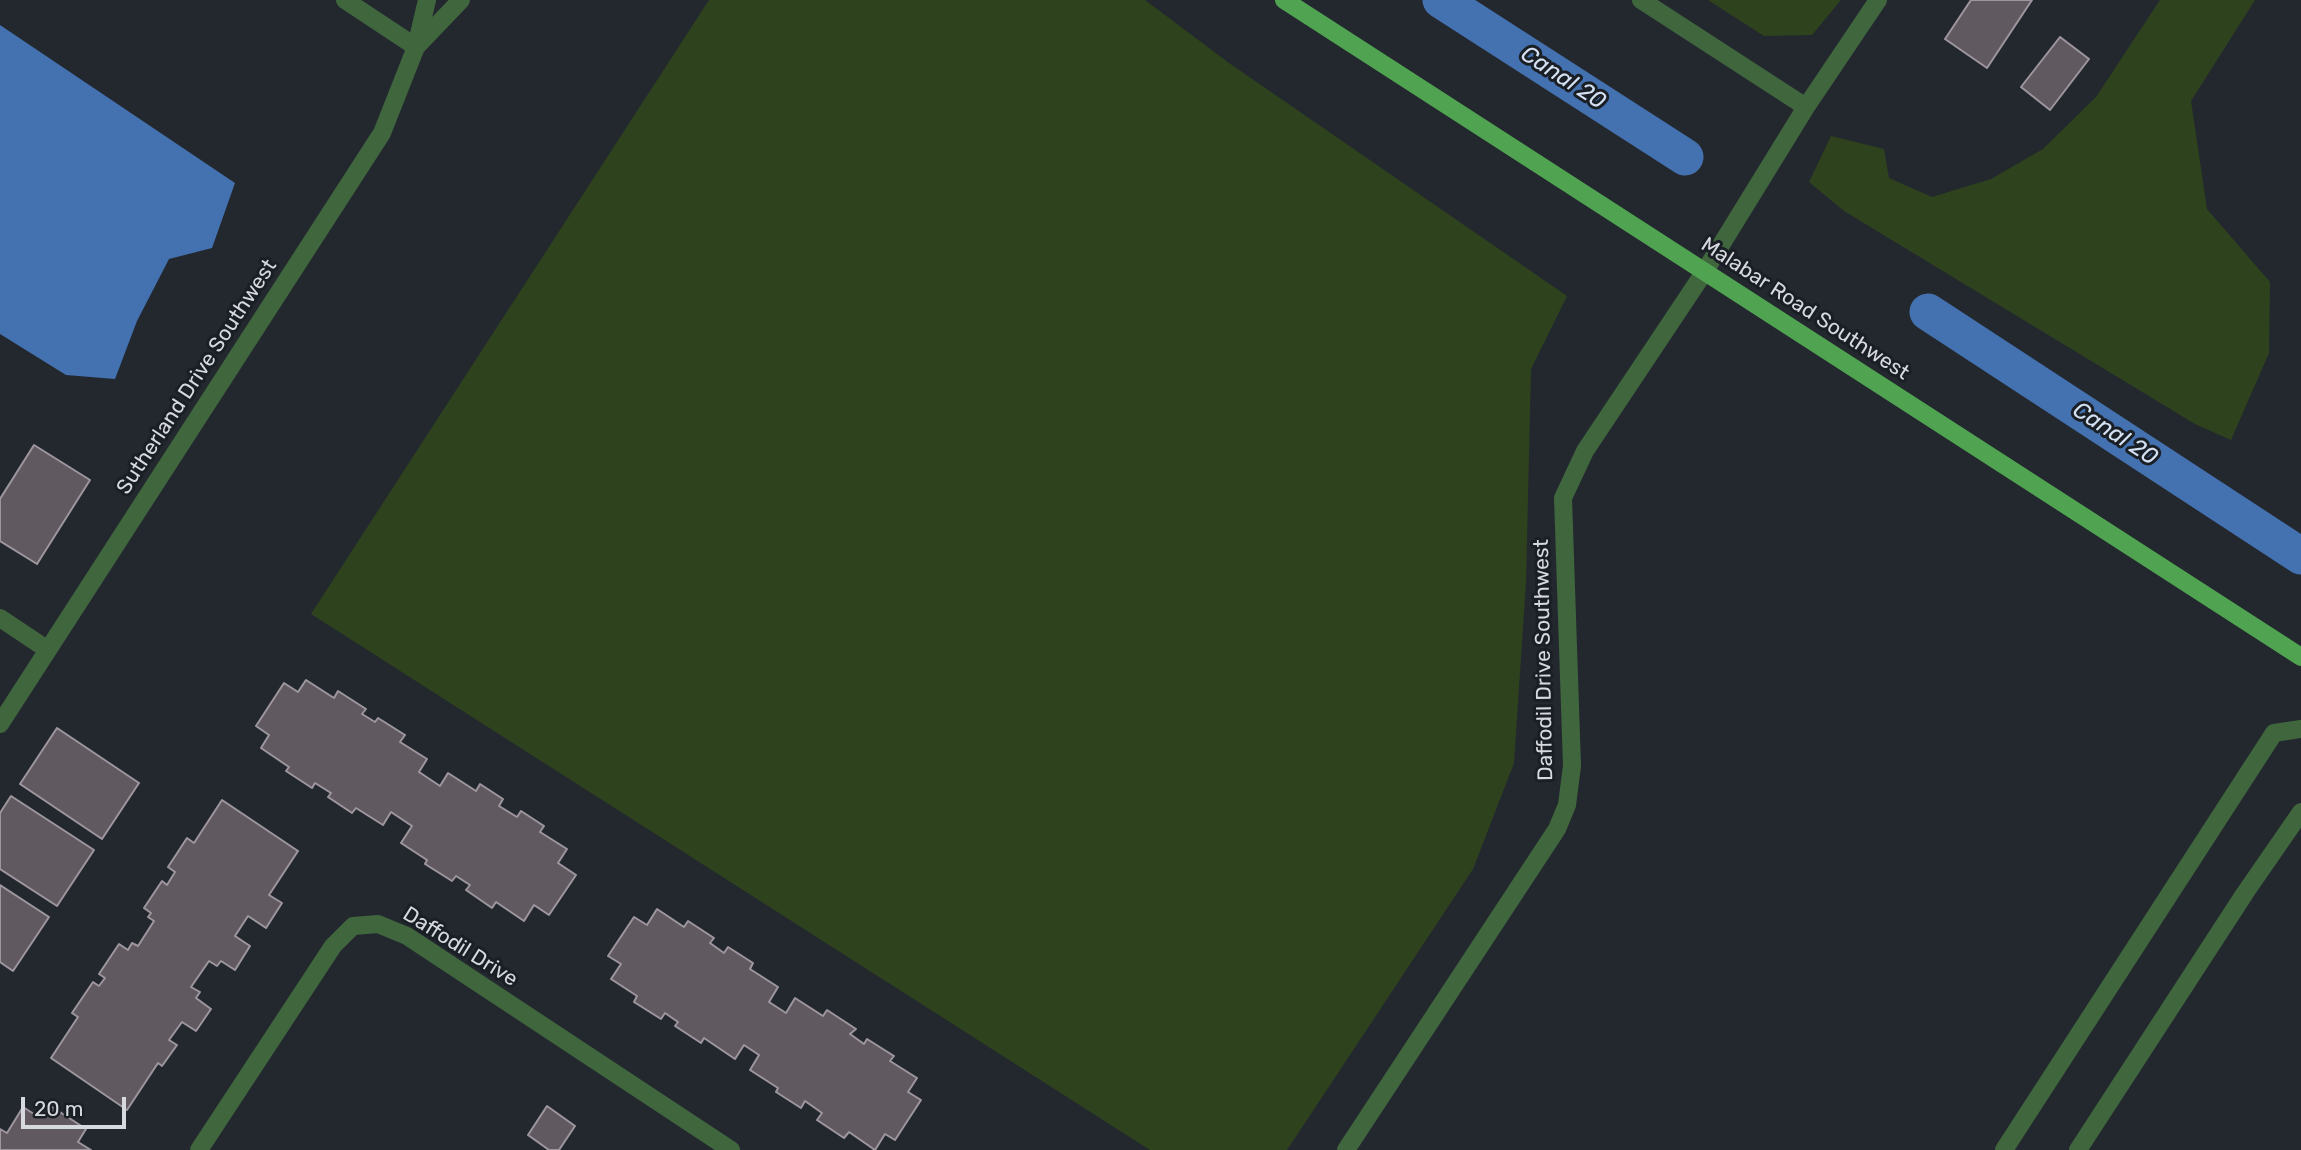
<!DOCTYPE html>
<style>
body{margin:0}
#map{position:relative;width:2301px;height:1150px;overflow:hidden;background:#23282f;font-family:Rubik,sans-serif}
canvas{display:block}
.scale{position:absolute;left:21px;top:1097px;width:105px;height:32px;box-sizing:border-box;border:4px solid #d6d9de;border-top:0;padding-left:9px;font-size:21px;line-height:24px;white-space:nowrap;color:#d6d9de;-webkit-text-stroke:5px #1a1f25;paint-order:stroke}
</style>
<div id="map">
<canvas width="2301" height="1150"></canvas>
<div class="scale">20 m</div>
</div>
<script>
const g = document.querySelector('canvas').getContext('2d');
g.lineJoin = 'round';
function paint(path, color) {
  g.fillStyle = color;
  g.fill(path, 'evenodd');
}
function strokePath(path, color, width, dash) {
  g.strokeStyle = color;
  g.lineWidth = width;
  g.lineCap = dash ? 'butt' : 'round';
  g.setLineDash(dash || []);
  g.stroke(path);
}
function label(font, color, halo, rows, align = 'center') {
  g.font = font + ' Rubik,sans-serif';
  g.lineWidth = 6;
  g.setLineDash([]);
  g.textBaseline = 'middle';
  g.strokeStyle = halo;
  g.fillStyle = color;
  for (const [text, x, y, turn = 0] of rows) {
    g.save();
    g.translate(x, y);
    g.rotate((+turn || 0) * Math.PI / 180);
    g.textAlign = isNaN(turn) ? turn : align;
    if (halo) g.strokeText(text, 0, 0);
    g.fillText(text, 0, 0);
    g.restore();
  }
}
const green = new Path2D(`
 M709,0H1145L1229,63L1567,296L1531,369L1526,582L1514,763L1473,869L1287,1150H1150L311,614Z
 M1708,0H1841L1812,35L1764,36Z
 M2160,0H2255L2191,101L2207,209L2270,282L2269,353L2231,440L2195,424L1844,211L1809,182L1831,136L1884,149L1889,178L1932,197L1991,179L2043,149L2096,97Z`);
const water = new Path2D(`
 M0,25L235,183L212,248L169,259L137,321L115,379L66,375L0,334Z`);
const canal = new Path2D(`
 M1441,0L1685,157
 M1928,312L2301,556`);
const building = new Path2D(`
 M1971,0H2032L1987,68L1945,39Z
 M2060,37L2089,59L2050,110L2021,87Z
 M34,445L90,480L37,564L0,541V499Z
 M306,680L334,698L338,691L366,709L362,714L375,722L378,718L405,735L400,742L427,759L419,772L440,786L448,773L476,791L480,784L503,799L499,806L517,817L521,811L544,826L540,832L567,849L558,863L576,875L549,915L534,905L524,921L496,902L492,908L466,890L470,885L456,876L452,881L425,864L427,860L401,843L412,826L391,812L383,825L356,808L352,813L328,797L331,793L315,783L312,788L286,771L289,767L261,748L269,735L256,726L284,683L298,692Z
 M57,728L139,783L102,839L20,784Z
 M11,796L94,850L57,906L0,869V813Z
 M222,800L298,851L269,895L282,903L266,928L248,916L235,936L250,946L235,970L221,961L217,966L209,961L191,987L200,992L196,998L211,1009L196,1031L182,1022L169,1040L177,1045L162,1066L158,1063L127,1110L51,1058L78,1017L72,1013L93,982L99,986L105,978L99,974L119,944L128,950L132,943L138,946L154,921L148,917L151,913L144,908L162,881L167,885L175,872L168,867L187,838L194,843Z
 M0,885L49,917L13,971L0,962Z
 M657,909L684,927L688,921L714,938L710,943L724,953L728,947L753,963L750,969L778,987L769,1002L786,1013L795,998L823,1016L827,1010L856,1029L850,1034L864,1044L867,1039L894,1056L890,1061L917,1078L908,1092L921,1100L895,1140L885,1134L875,1150L849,1132L844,1138L817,1120L822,1113L805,1101L801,1108L776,1092L778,1088L750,1070L759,1055L744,1045L735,1059L704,1038L701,1043L675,1026L678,1022L665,1013L661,1019L634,1002L637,996L611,979L621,964L608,956L634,917L647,925Z
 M46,1103L86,1129L78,1142L91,1150H0V1129L7,1133L23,1107L37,1116Z
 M547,1106L575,1126L559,1150H549L528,1135Z`);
const minor = new Path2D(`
 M345,0L416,47
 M1641,0L1806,107
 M416,47L461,0
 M0,618L48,650
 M0,724L382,133L416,47L427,0
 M199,1150L333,946L353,926L378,924L407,936L731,1150
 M1346,1150L1557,829L1567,805L1572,766L1563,498L1585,451L1705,271L1806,107L1878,0
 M2004,1150L2274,733L2301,729
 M2078,1150L2245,893L2301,812`);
const major = new Path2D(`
 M1284,0L2301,657`);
const streetNames = [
 ["Malabar Road Southwest",1805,309,33],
 ["Sutherland Drive Southwest",197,377,-57],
 ["Daffodil Drive Southwest",1544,660,-91],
 ["Daffodil Drive",460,947,32]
];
const waterNames = [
 ["Canal 20",1563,78,33],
 ["Canal 20",2115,434,33]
];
paint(green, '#2e431d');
paint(water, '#4471af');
strokePath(canal, '#4471af', 37);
paint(building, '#605960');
strokePath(building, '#9e969e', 2);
strokePath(minor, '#40663e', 18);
strokePath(major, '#50a350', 18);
label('21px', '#d6d9de', '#1a1f25', streetNames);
label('italic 23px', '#d4e1f3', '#1a1f25', waterNames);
</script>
